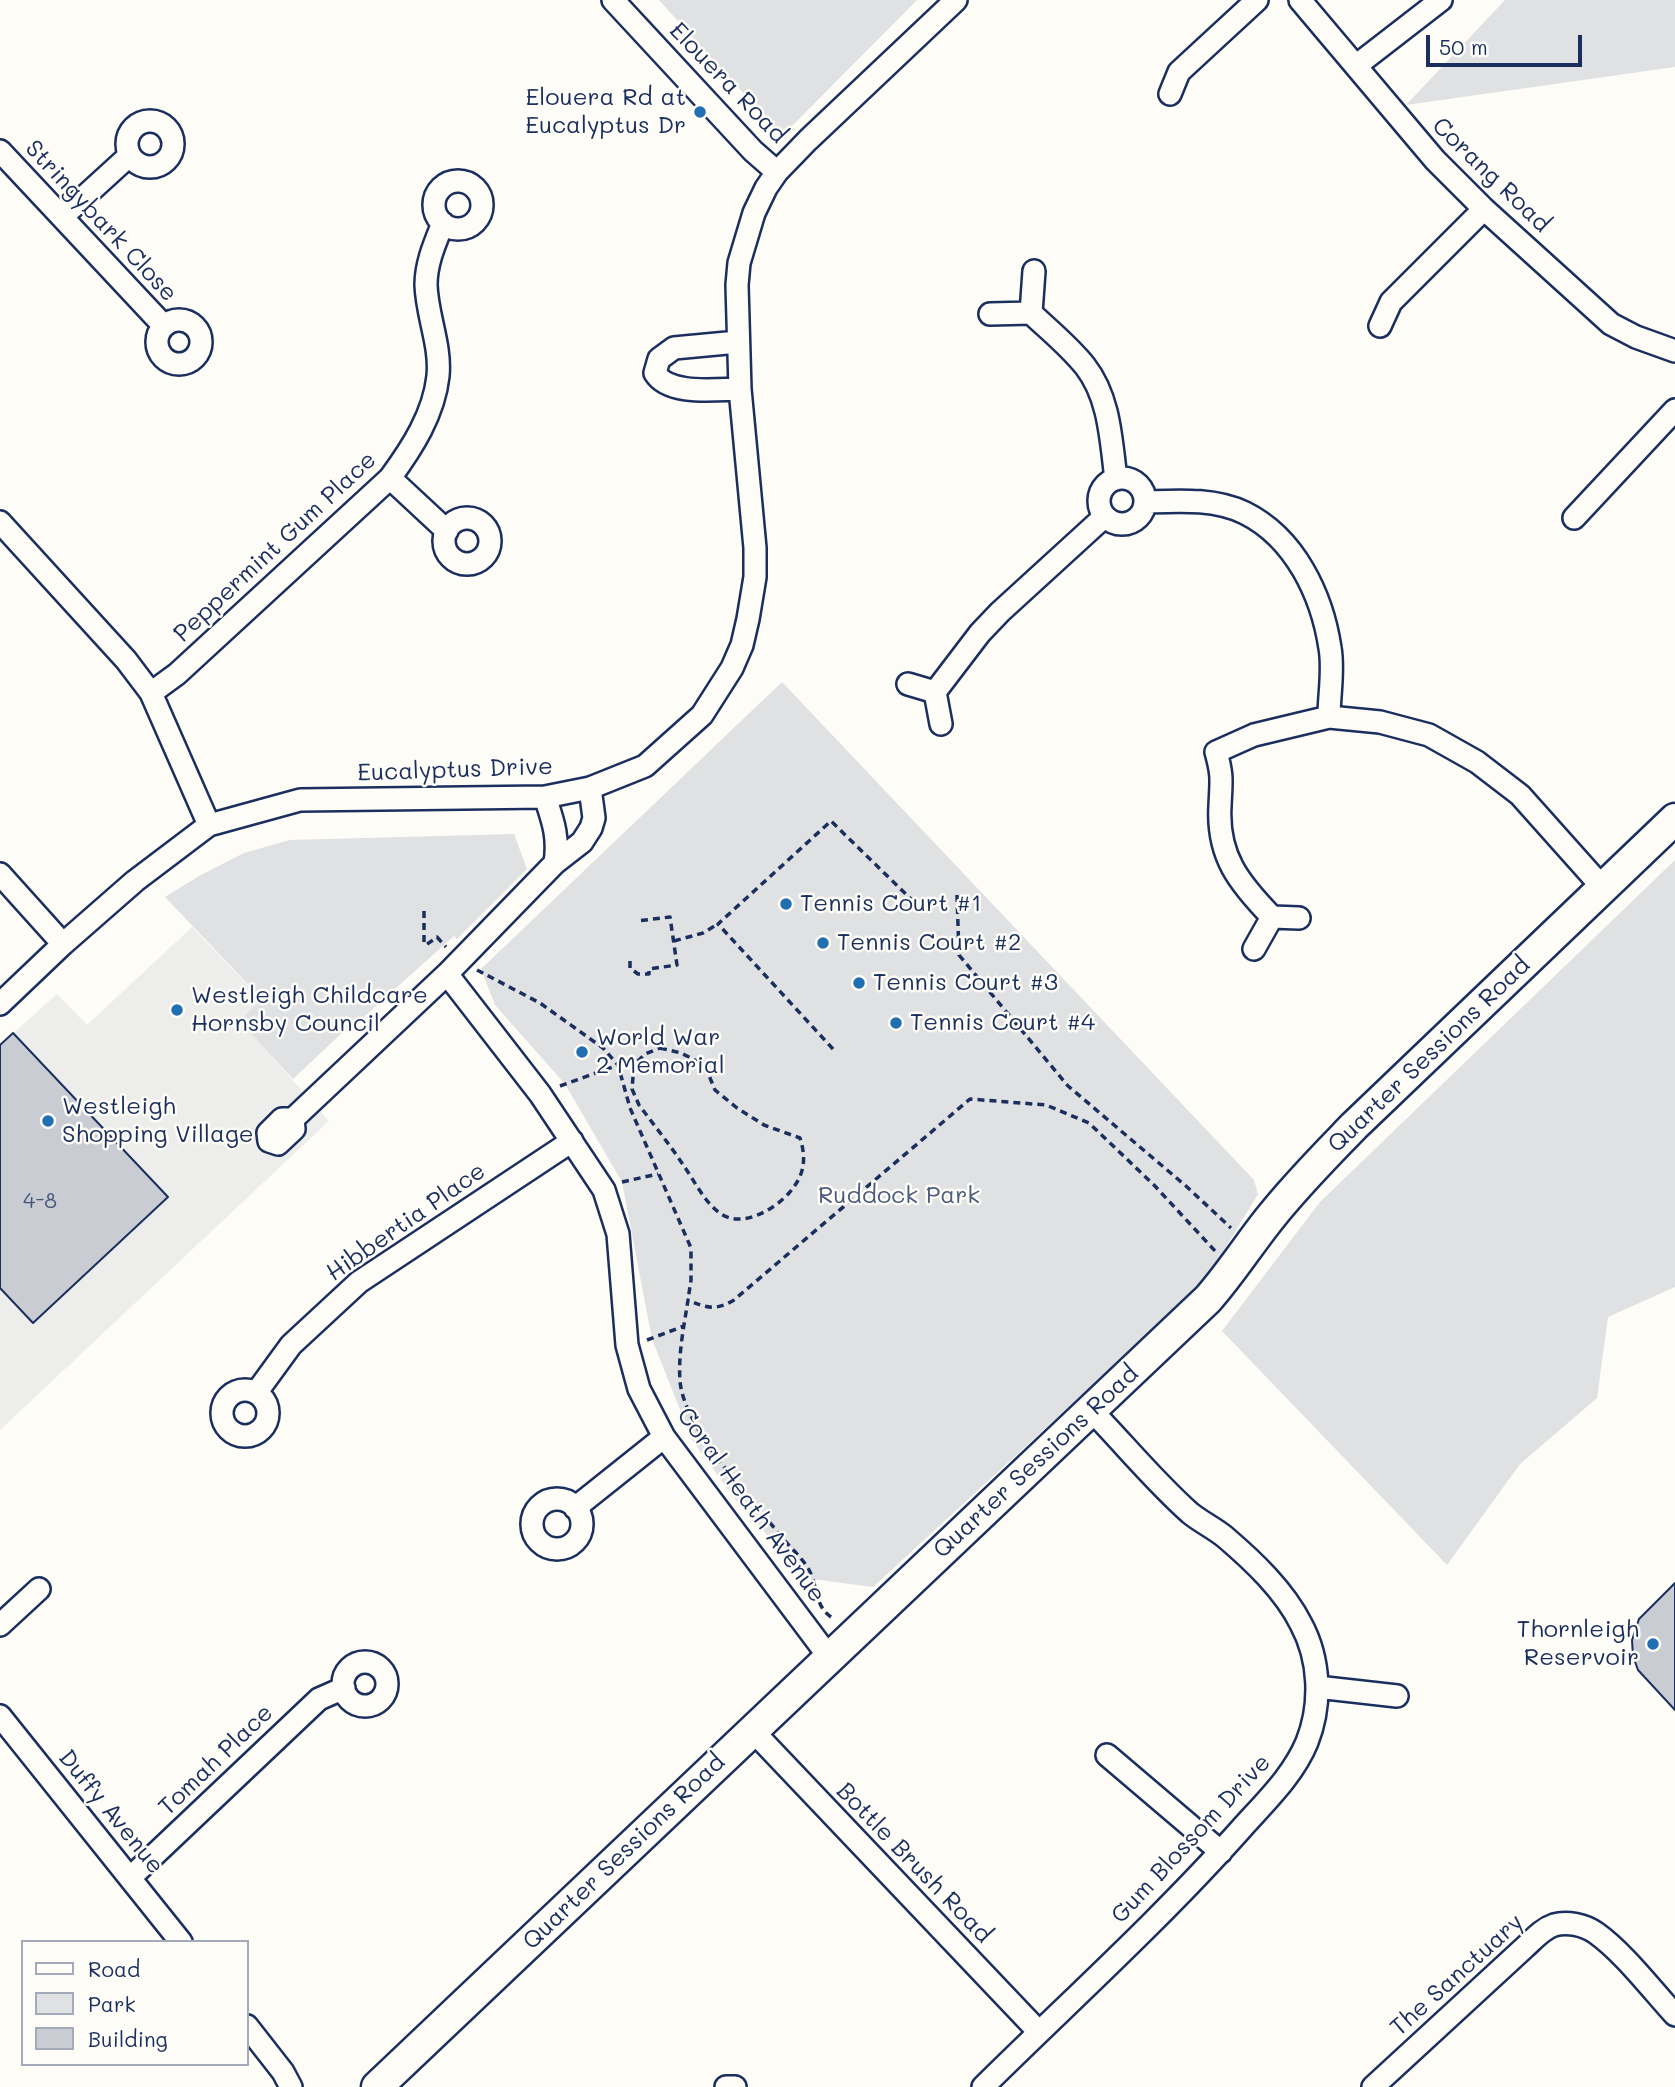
<!DOCTYPE html>
<style>
body{margin:0}
#map{position:relative;width:1675px;height:2087px;overflow:hidden;background:#fdfcf7;font-family:Mali,sans-serif}
canvas{display:block}
.legend{position:absolute;left:21px;top:1940px;width:228px;height:126px;box-sizing:border-box;background:#fdfcf7;border:2px solid #a3aaba;margin:0;padding:9px 12px;list-style:none;font-size:21px;color:#1b2f5e}
.legend li{display:flex;align-items:center;gap:14px;height:35px}
.legend b{width:35px;border:2px solid #a3aaba}
.scale{position:absolute;left:1426px;top:35px;width:156px;height:32px;box-sizing:border-box;border:4px solid #1b2f5e;border-top:0;padding-left:9px;font-size:21px;line-height:24px;white-space:nowrap;color:#1b2f5e;-webkit-text-stroke:5px #fdfcf7;paint-order:stroke}
</style>
<div id="map">
<canvas width="1675" height="2087"></canvas>
<ul class="legend">
<li><b style="height:9px;background:#fdfcf7"></b>Road</li>
<li><b style="height:19px;background:#e0e1e3"></b>Park</li>
<li><b style="height:19px;background:#c9ccd3"></b>Building</li>
</ul>
<div class="scale">50 m</div>
</div>
<script>
const g = document.querySelector('canvas').getContext('2d');
g.lineJoin = 'round';
function paint(path, color) {
  g.fillStyle = color;
  g.fill(path, 'evenodd');
}
function strokePath(path, color, width, dash) {
  g.strokeStyle = color;
  g.lineWidth = width;
  g.lineCap = dash ? 'butt' : 'round';
  g.setLineDash(dash || []);
  g.stroke(path);
}
function label(font, color, halo, rows, align = 'center') {
  g.font = font + ' Mali,sans-serif';
  g.lineWidth = 5;
  g.setLineDash([]);
  g.textBaseline = 'middle';
  g.strokeStyle = halo;
  g.fillStyle = color;
  for (const [text, x, y, turn = 0] of rows) {
    g.save();
    g.translate(x, y);
    g.rotate((+turn || 0) * Math.PI / 180);
    g.textAlign = isNaN(turn) ? turn : align;
    if (halo) g.strokeText(text, 0, 0);
    g.fillText(text, 0, 0);
    g.restore();
  }
}
const built = new Path2D(`
 M192,927L262,1000L240,1021L329,1121L0,1430V1045L57,994L87,1025Z`);
const green = new Path2D(`
 M659,0H917L782,136Z
 M1505,0H1675V67L1406,105Z
 M782,682L1254,1180L1258,1194L1206,1280L873,1587L805,1578L735,1499L692,1440L652,1339L622,1182L565,1084L495,1005L481,969Z
 M514,834L527,869L457,939L454,936L347,1032L345,1030L293,1079L239,1021L262,999L165,897L199,876L244,853L290,840Z
 M1675,860V1287L1608,1317L1597,1398L1520,1464L1447,1565L1222,1331L1320,1202Z`);
const building = new Path2D(`
 M13,1033L168,1197L33,1323L0,1288V1045Z
 M1675,1583V1710L1638,1670L1633,1656L1632,1640L1639,1619Z`);
const path = new Path2D(`
 M957,895L959,955L1068,1086L1186,1186L1231,1228
 M424,911V942L426,945L437,937L446,947
 M674,941L703,933L718,924
 M630,961V968L638,974H649V969L677,965L670,917L637,921
 M477,970L540,1003L603,1048L618,1065L630,1108L691,1248V1280L688,1300
 M660,1048L681,1053L695,1060L708,1073L715,1090L737,1108L764,1125L800,1138C807,1160 804,1176 789,1193C774,1210 742,1228 721,1214C705,1203 695,1182 684,1166C670,1145 654,1125 639,1105L632,1089L634,1065L645,1054Z
 M833,1049L718,924L831,821L916,904
 M560,1086L618,1065H634
 M622,1182L658,1174
 M647,1340L684,1326
 M831,1617C814,1605 818,1586 809,1570C803,1559 793,1550 785,1541C754,1502 684,1430 680,1381C678,1354 684,1326 688,1300C706,1308 716,1311 734,1300L970,1099L1046,1105L1089,1123L1154,1185L1216,1252`);
const minor = new Path2D(`
 M613,0L753,151L777,172
 M1300,0L1435,160L1484,209L1611,324L1636,337L1675,351
 M1357,65L1441,0
 M1170,94L1179,72L1257,0
 M127 144a23 23 0 1 1 46 0a23 23 0 1 1-46 0Z
 M0,151L164,326
 M434 205a24 24 0 1 1 48 0a24 24 0 1 1-48 0Z
 M62,217L130,155
 M1034,271L1031,313C1049,330 1069,346 1085,366C1110,398 1111,441 1116,479
 M990,314L1031,313
 M157 342a22 22 0 1 1 44 0a22 22 0 1 1-44 0Z
 M1380,326L1391,302L1484,209
 M738,342L674,348L659,359L655,373C669,396 717,389 740,389
 M390,478L447,531
 M1099 501a23 23 0 1 1 46 0a23 23 0 1 1-46 0Z
 M1145,502C1177,501 1214,498 1245,513C1295,538 1322,595 1330,648C1334,670 1329,695 1329,717
 M1574,518L1675,410
 M444 541a23 23 0 1 1 46 0a23 23 0 1 1-46 0Z
 M0,522L126,660L151,693L209,825
 M908,684L935,692
 M151,693L177,674L390,478C412,448 434,414 438,376C441,345 427,316 426,285C426,263 435,243 443,223
 M941,724L935,692L980,633L1000,612L1104,517
 M545,797C553,821 559,837 555,863
 M0,874L63,944
 M1299,918L1272,917C1239,883 1217,856 1220,806C1221,781 1223,777 1216,752L1254,735L1329,717L1380,722L1429,735L1477,762L1520,795L1603,888
 M1254,949L1272,917
 M447,974L540,1094L604,1190L618,1234L627,1345L639,1389L664,1437L829,1657
 M0,1004L63,944L135,881L209,825L300,800L545,797L590,788L645,766L702,715L732,668L742,645L748,619L755,577V548L740,389L737,285L739,263L754,213L766,188L777,172L808,140L956,0
 M293,1119L294,1129L278,1144L269,1141L268,1133L282,1119H293L447,974L555,863L582,842L591,828L594,818L590,788
 M222 1413a23 23 0 1 1 46 0a23 23 0 1 1-46 0Z
 M256,1393L291,1345L359,1282L572,1141
 M532 1524a25 25 0 1 1 50 0a25 25 0 1 1-50 0Z
 M575,1508L664,1437
 M0,1625L39,1589
 M343 1684a22 22 0 1 1 44 0a22 22 0 1 1-44 0Z
 M1317,1687L1397,1696
 M0,1716L181,1942
 M752,1730L1039,2032
 M1107,1755L1221,1852
 M131,1877L319,1699L344,1688
 M247,2026L283,2072L291,2087
 M726,2087H735
 M983,2087C1069,2002 1160,1920 1241,1829C1265,1802 1293,1776 1307,1742C1322,1704 1320,1659 1301,1624C1284,1590 1253,1561 1225,1537C1214,1528 1201,1522 1190,1513C1155,1482 1124,1444 1091,1410
 M1373,2087L1524,1948C1533,1940 1542,1929 1554,1925C1567,1921 1585,1925 1596,1933C1623,1952 1652,1990 1675,2015`);
const secondary = new Path2D(`
 M377,2087L1208,1299C1231,1273 1249,1244 1270,1218C1296,1185 1325,1156 1354,1126L1675,819`);
const markers = [
 [700,112,7,"#1f6fb2"],
 [786,904,7,"#1f6fb2"],
 [823,943,7,"#1f6fb2"],
 [859,983,7,"#1f6fb2"],
 [177,1010,7,"#1f6fb2"],
 [896,1023,7,"#1f6fb2"],
 [582,1052,7,"#1f6fb2"],
 [48,1121,7,"#1f6fb2"],
 [1653,1644,7,"#1f6fb2"]
];
const numberNames = [
 ["4-8",40,1202]
];
const streetNames = [
 ["Elouera Road",728,83,46],
 ["Corang Road",1491,175,44],
 ["Stringybark Close",101,221,47],
 ["Peppermint Gum Place",275,547,-43],
 ["Eucalyptus Drive",455,770,-2],
 ["Quarter Sessions Road",1429,1055,-44],
 ["Hibbertia Place",406,1222,-35],
 ["Quarter Sessions Road",1036,1462,-43],
 ["Coral Heath Avenue",751,1505,54],
 ["Tomah Place",216,1760,-44],
 ["Duffy Avenue",111,1812,51],
 ["Gum Blossom Drive",1191,1839,-47],
 ["Quarter Sessions Road",624,1852,-44],
 ["Bottle Brush Road",914,1863,46],
 ["The Sanctuary",1457,1975,-42]
];
const poiNames = [
 ["Elouera Rd at",686,98,"right"],
 ["Eucalyptus Dr",686,126,"right"],
 ["Tennis Court #1",800,904],
 ["Tennis Court #2",837,943],
 ["Tennis Court #3",873,983],
 ["Westleigh Childcare",191,996],
 ["Hornsby Council",191,1024],
 ["Tennis Court #4",910,1023],
 ["World War",596,1038],
 ["2 Memorial",596,1066],
 ["Westleigh",62,1107],
 ["Shopping Village",62,1135],
 ["Thornleigh",1639,1630,"right"],
 ["Reservoir",1639,1658,"right"]
];
const parkNames = [
 ["Ruddock Park",899,1196]
];
paint(built, '#edeeec');
paint(green, '#e0e1e3');
paint(building, '#c9ccd3');
strokePath(building, '#1b2f5e', 2);
strokePath(minor, '#1b2f5e', 26);
strokePath(secondary, '#1b2f5e', 35);
strokePath(path, '#1b2f5e', 3.5, [7, 5]);
strokePath(minor, '#fdfcf7', 21);
strokePath(secondary, '#fdfcf7', 30);
for (const [x, y, r, color] of markers) {
  const dot = new Path2D();
  dot.arc(x, y, r, 0, 2 * Math.PI);
  g.fillStyle = color;
  g.fill(dot);
  strokePath(dot, '#fdfcf7', 2.5);
}
label('21px', '#46567b', null, numberNames);
label('24px', '#1b2f5e', '#fdfcf7', streetNames);
label('24px', '#1b2f5e', '#fdfcf7', poiNames, 'left');
label('24px', '#4c5c7f', '#fdfcf7', parkNames);
</script>
